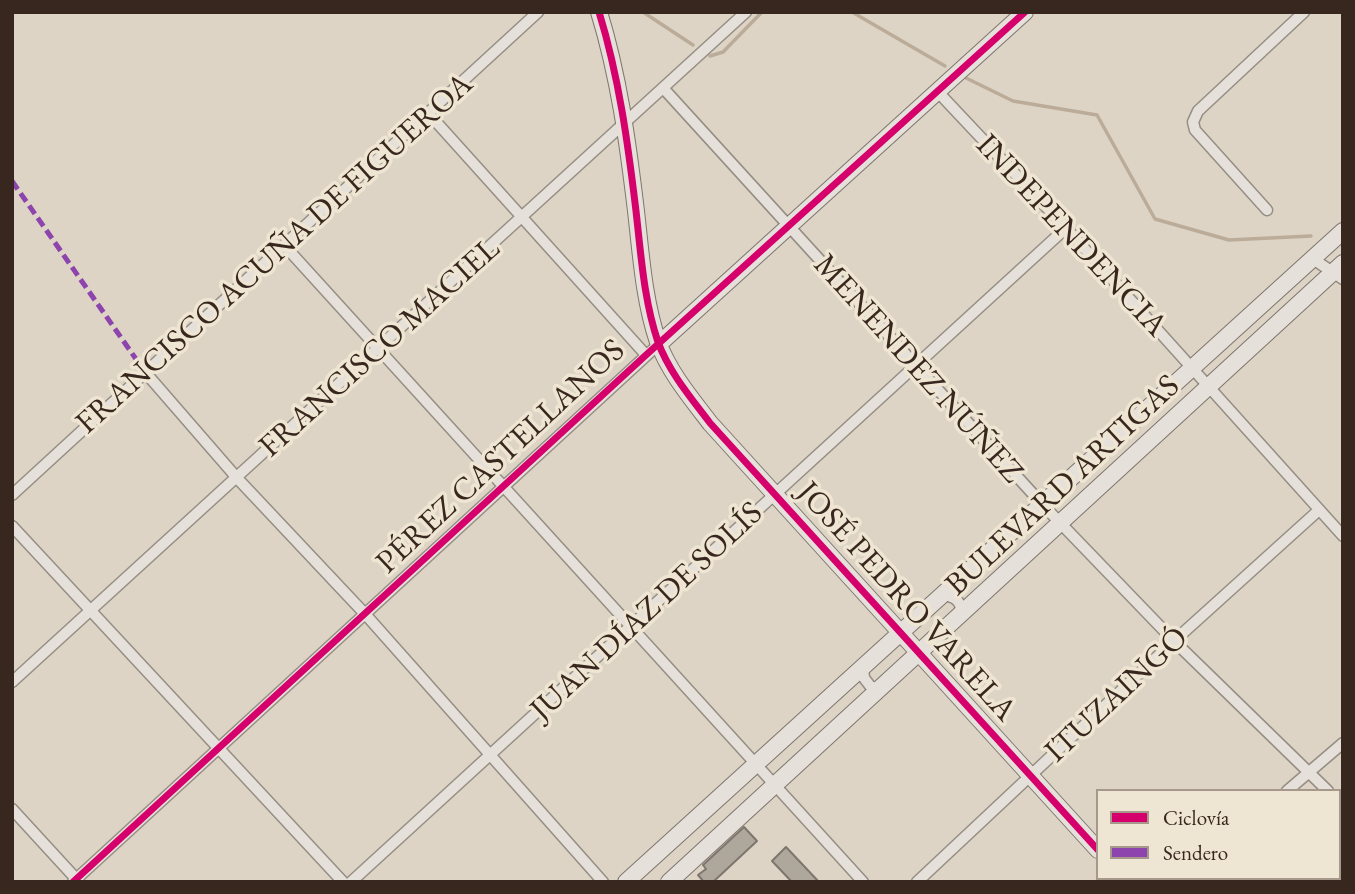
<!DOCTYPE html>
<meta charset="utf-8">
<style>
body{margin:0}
#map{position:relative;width:1355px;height:894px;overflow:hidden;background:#ddd4c5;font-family:"EB Garamond",serif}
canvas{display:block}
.frame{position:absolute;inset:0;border:14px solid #38271e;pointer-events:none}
.legend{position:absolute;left:1096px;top:789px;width:245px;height:91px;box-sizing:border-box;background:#efe5d3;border:2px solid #a6998b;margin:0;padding:9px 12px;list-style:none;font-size:21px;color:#38271e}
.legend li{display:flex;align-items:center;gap:14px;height:35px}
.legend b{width:35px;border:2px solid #a6998b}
</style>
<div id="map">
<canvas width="1355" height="894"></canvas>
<div class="frame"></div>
<ul class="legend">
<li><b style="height:9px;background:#d6006c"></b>Ciclovía</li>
<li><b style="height:9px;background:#8e44ad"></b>Sendero</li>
</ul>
</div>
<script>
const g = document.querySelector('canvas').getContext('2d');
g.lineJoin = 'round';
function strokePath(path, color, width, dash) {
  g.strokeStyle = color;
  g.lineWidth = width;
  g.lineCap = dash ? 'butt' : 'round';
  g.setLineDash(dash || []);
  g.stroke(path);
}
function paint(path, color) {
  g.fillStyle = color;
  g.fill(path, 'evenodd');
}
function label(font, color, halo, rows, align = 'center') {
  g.font = font + ' "EB Garamond",serif';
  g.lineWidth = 7;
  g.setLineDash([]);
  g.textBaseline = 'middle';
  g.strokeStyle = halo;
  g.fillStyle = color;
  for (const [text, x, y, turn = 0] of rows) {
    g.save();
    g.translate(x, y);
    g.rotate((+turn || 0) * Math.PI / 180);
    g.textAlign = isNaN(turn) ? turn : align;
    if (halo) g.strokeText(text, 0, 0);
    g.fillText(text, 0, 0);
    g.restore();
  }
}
const stream = new Path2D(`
 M643,12L693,45
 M852,12L945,66
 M710,56L723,52L762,12
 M966,78L1013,101L1097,115L1155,219L1229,240L1311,236`);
const building = new Path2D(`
 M744,827L757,841L713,882H704L698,875L706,869L703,865Z
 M786,847L819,882H792L772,861Z`);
const street = new Path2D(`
 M664,89L1043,505L1174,641L1328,791
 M938,92L1066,228L1343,536
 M429,114L646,355
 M1267,210L1195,130L1193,122L1198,111L1304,12
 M284,245L863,882
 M1313,259L1343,279
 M145,372L237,478L366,615L603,882
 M12,495L538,12
 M12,526L343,882
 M944,595C957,597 961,602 962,615
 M863,667L864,678L871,687L880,688
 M12,682L746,12
 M1287,791L1343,743
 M1339,802L1343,806
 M12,809L79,882
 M1339,840L1343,839
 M73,882L659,344
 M351,882L1066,228
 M917,882L1174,641L1319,510
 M1178,882L1185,878`);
const secondary = new Path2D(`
 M599,12C619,77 628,144 636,211C641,255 644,301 658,342C669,372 691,398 710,423L1098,850
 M659,344L1025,12
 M1124,878L1127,882
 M626,882L1343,231
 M669,882L1343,263`);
const rail = new Path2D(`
 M1339,863L1343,862
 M1272,882L1285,878`);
const quiet = new Path2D(`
 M12,181L145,372`);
const cycleway = new Path2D(`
 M599,12C619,77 628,144 636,211C641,255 644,301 658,342C669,372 691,398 710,423L1098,850
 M73,882L646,355L1025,12`);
const streetNames = [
 ["INDEPENDENCIA",1071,236,47],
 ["FRANCISCO ACUÑA DE FIGUEROA",275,254,-42],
 ["FRANCISCO MACIEL",380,348,-42],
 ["MENENDEZ NÚÑEZ",918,369,48],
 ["PÉREZ CASTELLANOS",501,457,-43],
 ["BULEVARD ARTIGAS",1063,486,-43],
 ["JOSÉ PEDRO VARELA",906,602,48],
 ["JUAN DÍAZ DE SOLÍS",647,612,-43],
 ["ITUZAINGÓ",1117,695,-43]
];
strokePath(stream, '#bbac99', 3.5);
paint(building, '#aea79c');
strokePath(building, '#7e766e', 2);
strokePath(street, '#958e84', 13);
strokePath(secondary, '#7e766e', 18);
strokePath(street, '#e5e0d9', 10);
strokePath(secondary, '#e5e0d9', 16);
strokePath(rail, '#a7a29b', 3.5, [12, 12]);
strokePath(quiet, '#8e44ad', 5, [10, 5]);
strokePath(cycleway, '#d6006c', 7);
label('32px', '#38271e', '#efe5d3', streetNames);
</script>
